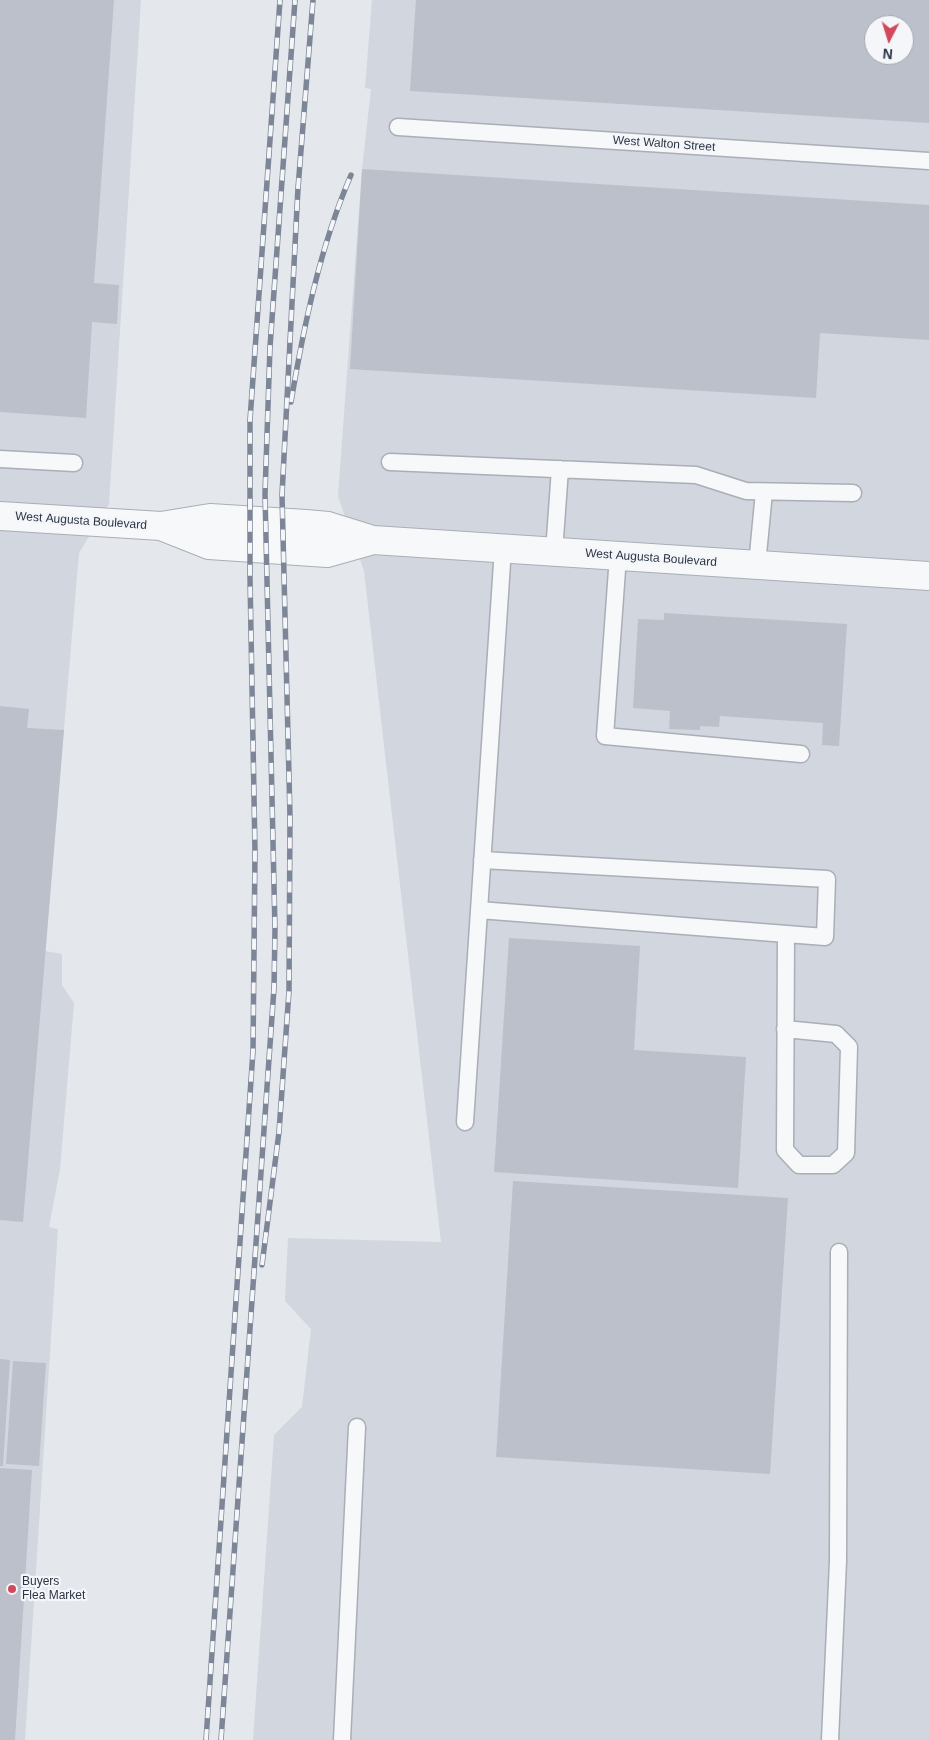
<!DOCTYPE html>
<style>
body{margin:0}
#map{position:relative;width:929px;height:1740px;overflow:hidden;background:#e4e7ec;font-family:Arial,sans-serif}
canvas{display:block}
.north{position:absolute;left:864px;top:15px;width:50px;height:50px;box-sizing:border-box;background:#f4f6f9;border:1px solid #a4a8b1;border-radius:50%;rotate:185deg;font-size:14px;font-weight:700;line-height:20px;text-align:center;color:#2b3445}
.north::after{content:'';display:block;margin:auto;width:18px;height:22px;background:#d1495b;clip-path:polygon(50% 0,100% 100%,50% 72%,0 100%)}
</style>
<div id="map">
<canvas width="929" height="1740"></canvas>
<div class="north">N</div>
</div>
<script>
const g = document.querySelector('canvas').getContext('2d');
g.lineJoin = 'round';
function paint(path, color) {
  g.fillStyle = color;
  g.fill(path, 'evenodd');
}
function strokePath(path, color, width, dash) {
  g.strokeStyle = color;
  g.lineWidth = width;
  g.lineCap = dash ? 'butt' : 'round';
  g.setLineDash(dash || []);
  g.stroke(path);
}
function label(font, color, halo, rows, align = 'center') {
  g.font = font + ' Arial,sans-serif';
  g.lineWidth = 4.5;
  g.setLineDash([]);
  g.textBaseline = 'middle';
  g.strokeStyle = halo;
  g.fillStyle = color;
  for (const [text, x, y, turn = 0] of rows) {
    g.save();
    g.translate(x, y);
    g.rotate((+turn || 0) * Math.PI / 180);
    g.textAlign = isNaN(turn) ? turn : align;
    if (halo) g.strokeText(text, 0, 0);
    g.fillText(text, 0, 0);
    g.restore();
  }
}
const built = new Path2D(`
 M0,0H141L109,504L79,553L45,951L62,954V985L74,1003L60,1169L49,1227L58,1229L25,1740H0Z
 M372,0H929V1740H253L274,1435L302,1407L311,1329L285,1301L288,1238L441,1242L364,571L338,496L362,169L371,89L365,88ZM874,25H904V55H874Z`);
const building = new Path2D(`
 M0,0H114L94,283L119,285L117,324L92,322L86,418L0,412Z
 M416,0H929V123L410,91ZM874,25H904V55H874Z
 M362,169L929,205V340L820,333L816,398L350,369Z
 M664,613L847,624L839,746L822,745L823,723L720,716L719,727L700,726V730L669,729L670,711L633,708L638,619L664,620Z
 M0,706L29,709L27,728L64,730L23,1222L0,1220Z
 M509,938L640,946L634,1050L746,1057L738,1188L494,1172Z
 M513,1181L788,1198L770,1474L496,1457Z
 M0,1359L10,1360L3,1466H0Z
 M13,1361L46,1363L39,1466L6,1464Z
 M0,1468L32,1470L15,1740H0Z`);
const service = new Path2D(`
 M398,127L929,161
 M0,459L74,463
 M390,462L696,475L746,491L853,493
 M554,552L560,469
 M618,556L605,736L801,754
 M757,565L764,492
 M479,910L825,937L827,879L482,860
 M785,1029L836,1034L849,1047L846,1153L833,1165H799L785,1150L786,934
 M465,1122L503,548
 M342,1740L357,1427
 M830,1740L838,1561L839,1252`);
const tertiary = new Path2D(`
 M0,516L161,526L210,518L306,524L328,526L373,540L929,576
 M161,526L209,545L327,553L373,540`);
const rail = new Path2D(`
 M291,402C304,325 320,247 351,175
 M262,1265L279,1132L289,991L290,817L282,495L298,188L313,0
 M206,1740L253,1051L255,851L250,578V420L280,0
 M221,1740L274,988L275,929L265,494L270,347L295,0`);
const markers = [
 [12,1589,5,"#d1495b"]
];
const streetNames = [
 ["West Walton Street",664,144,4],
 ["West Augusta Boulevard",81,521,4],
 ["West Augusta Boulevard",651,558,4]
];
const poiNames = [
 ["Buyers",22,1582],
 ["Flea Market",22,1596]
];
paint(built, '#d2d6de');
paint(building, '#bbc0ca');
strokePath(service, '#a9aeb7', 19);
strokePath(tertiary, '#a9aeb7', 30);
strokePath(service, '#f7f8fa', 16);
strokePath(tertiary, '#f7f8fa', 28);
strokePath(rail, '#7d8696', 5.5);
strokePath(rail, '#f4f6f9', 4, [11]);
for (const [x, y, r, color] of markers) {
  const dot = new Path2D();
  dot.arc(x, y, r, 0, 2 * Math.PI);
  g.fillStyle = color;
  g.fill(dot);
  strokePath(dot, '#f4f6f9', 2);
}
label('12px', '#2b3445', '#f4f6f9', streetNames);
label('12px', '#2b3445', '#f4f6f9', poiNames, 'left');
</script>
